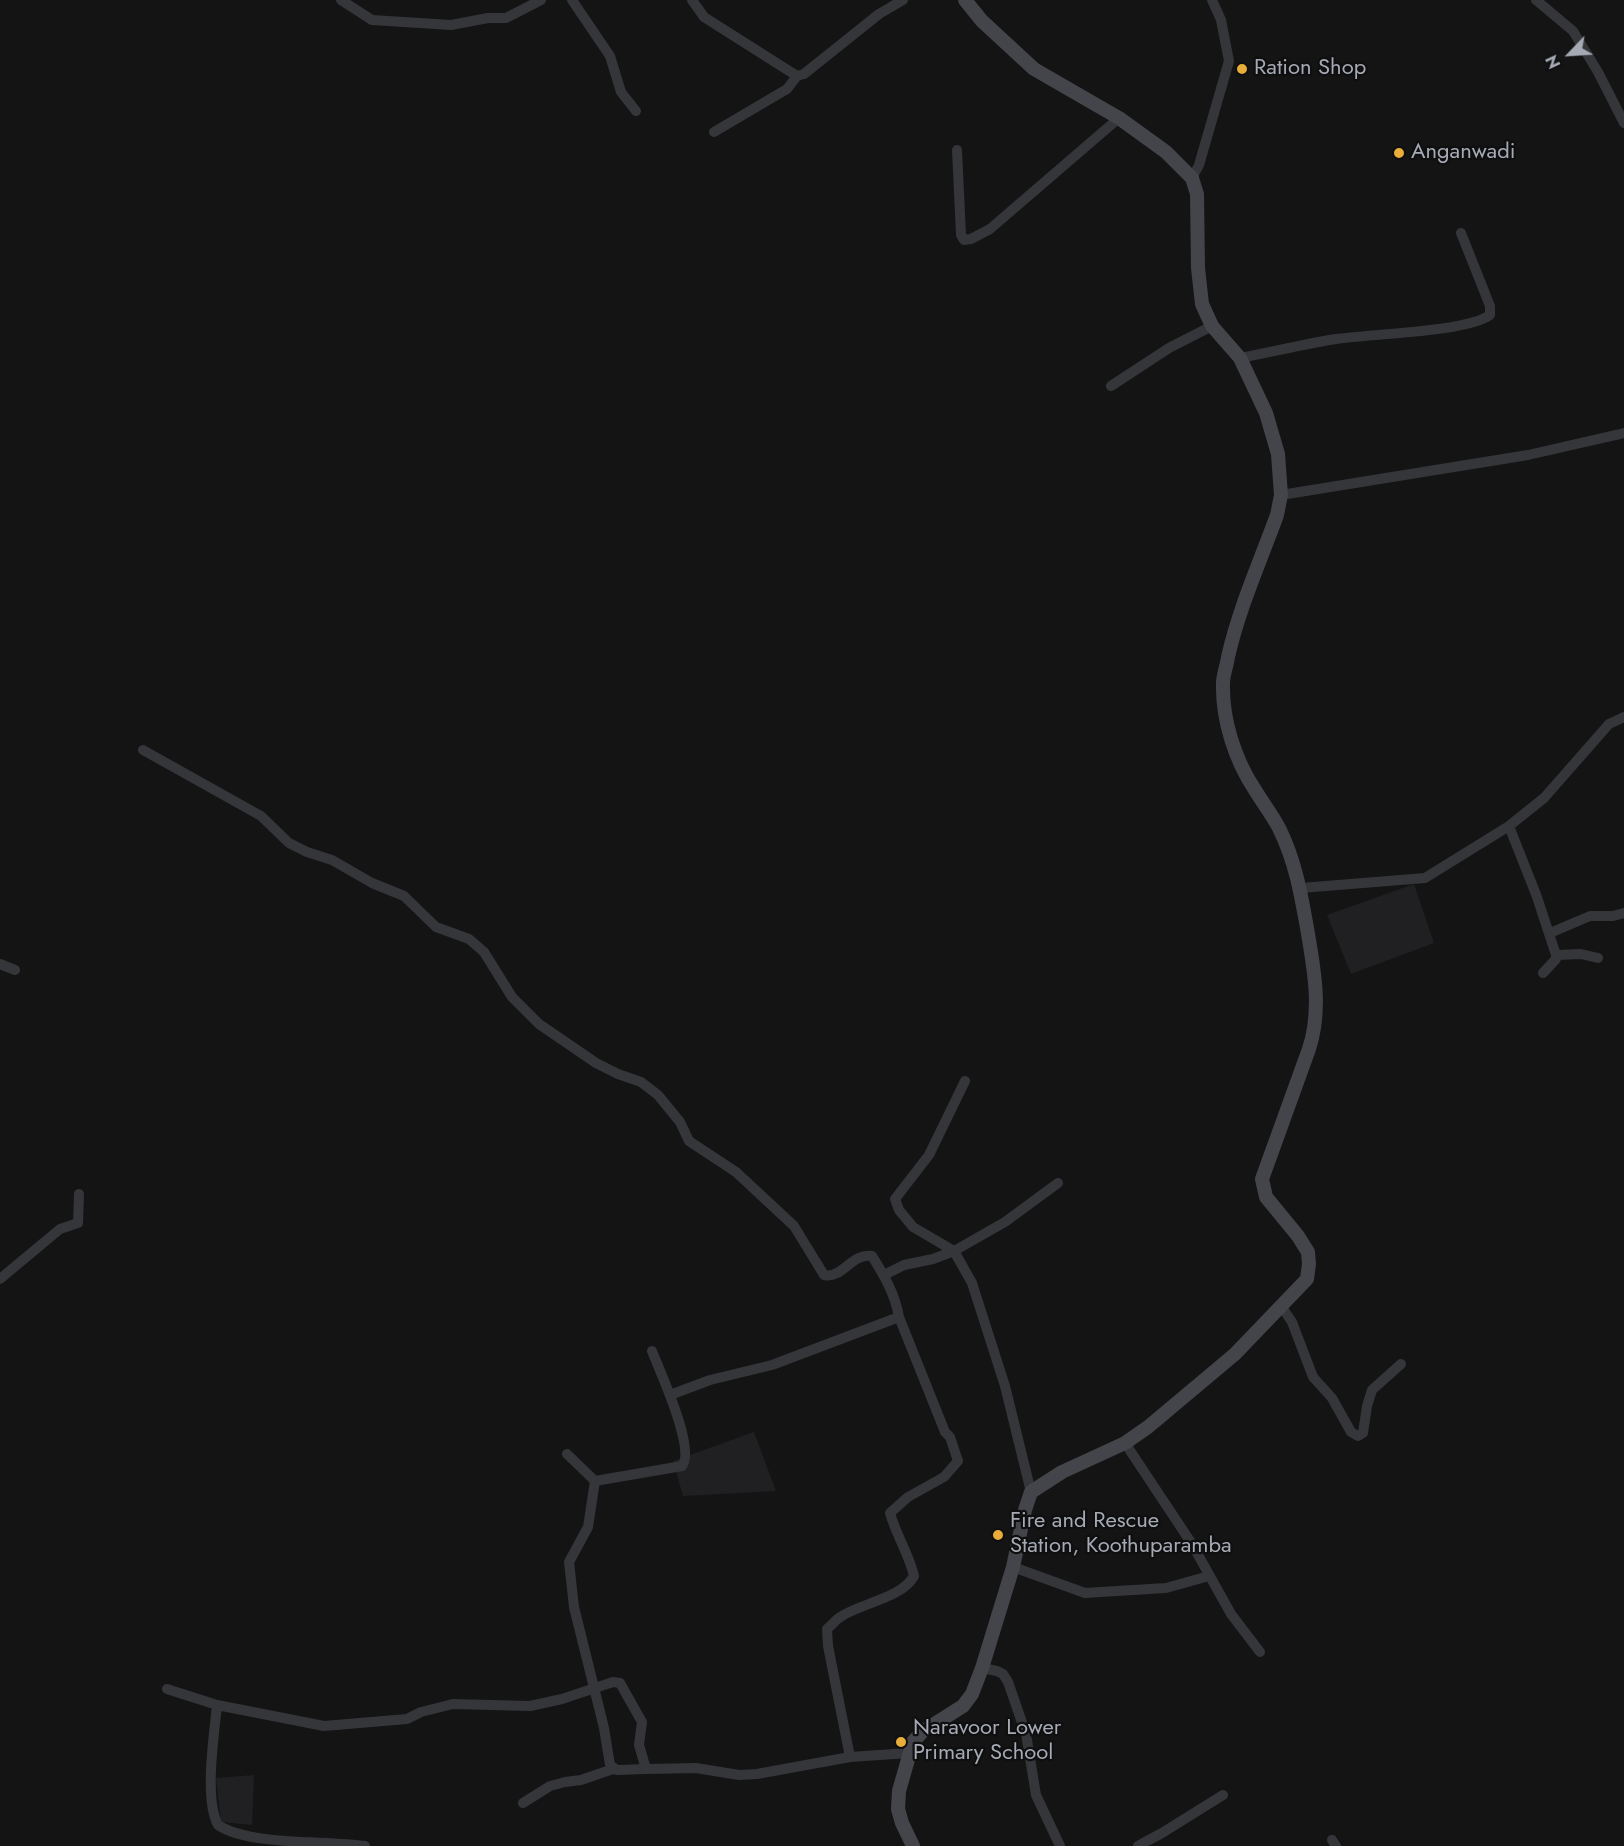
<!DOCTYPE html>
<style>
body{margin:0}
#map{position:relative;width:1624px;height:1846px;overflow:hidden;background:#141415;font-family:Jost,sans-serif}
canvas{display:block}
.north{position:absolute;left:1540px;top:24px;width:60px;height:60px;-webkit-text-stroke:4px #0f0f10;paint-order:stroke;rotate:245deg;font-size:16px;font-weight:700;line-height:24px;text-align:center;color:#a6aab5}
.north::after{content:'';display:block;margin:auto;width:21px;height:27px;background:#a6aab5;clip-path:polygon(50% 0,100% 100%,50% 72%,0 100%)}
</style>
<div id="map">
<canvas width="1624" height="1846"></canvas>
<div class="north">N</div>
</div>
<script>
const g = document.querySelector('canvas').getContext('2d');
g.lineJoin = 'round';
function paint(path, color) {
  g.fillStyle = color;
  g.fill(path, 'evenodd');
}
function strokePath(path, color, width, dash) {
  g.strokeStyle = color;
  g.lineWidth = width;
  g.lineCap = dash ? 'butt' : 'round';
  g.setLineDash(dash || []);
  g.stroke(path);
}
function label(font, color, halo, rows, align = 'center') {
  g.font = font + ' Jost,sans-serif';
  g.lineWidth = 4.5;
  g.setLineDash([]);
  g.textBaseline = 'middle';
  g.strokeStyle = halo;
  g.fillStyle = color;
  for (const [text, x, y, turn = 0] of rows) {
    g.save();
    g.translate(x, y);
    g.rotate((+turn || 0) * Math.PI / 180);
    g.textAlign = isNaN(turn) ? turn : align;
    if (halo) g.strokeText(text, 0, 0);
    g.fillText(text, 0, 0);
    g.restore();
  }
}
const built = new Path2D(`
 M1414,884L1434,943L1351,974L1327,915Z
 M754,1432L776,1491L683,1496L673,1461Z
 M254,1775L252,1825L221,1822L216,1778Z`);
const street = new Path2D(`
 M341,0L372,20L451,25L488,18H506L541,0
 M572,0L610,56L621,92L636,111
 M692,0L704,17L797,76
 M1536,0L1573,31L1598,72L1624,123
 M714,132L787,89L797,76L804,74L879,14L903,0
 M957,150L961,235L964,240L971,239L990,229L1119,118
 M1192,178L1199,165L1229,61L1221,20L1212,0
 M1240,358C1272,352 1304,344 1336,339C1370,334 1467,332 1490,315V306L1461,233
 M1111,386L1169,348L1212,326
 M1281,495L1528,455L1624,433
 M143,750L261,816L289,843L307,852L332,860L372,883L404,896L436,927L469,939L484,952L512,997L539,1024L596,1063L618,1074L641,1082L658,1095L680,1122L689,1141L736,1172L794,1226L824,1275C843,1279 851,1253 872,1256C884,1275 895,1294 899,1317L945,1432L950,1437L958,1461L944,1477L908,1497L890,1513C896,1535 909,1554 914,1576C902,1598 862,1603 842,1616C836,1619 832,1625 827,1629L828,1646L850,1757
 M1509,826L1537,897L1556,955V959L1543,973
 M1301,888L1425,878L1509,826L1544,798L1609,724L1624,717
 M1550,933L1590,916H1613L1624,913
 M1556,955L1581,954L1598,958
 M0,964L15,970
 M965,1081L929,1155L895,1199L899,1210L913,1227L954,1251L972,1283L1005,1386L1031,1492
 M884,1275L904,1265L933,1259L954,1251L1005,1222L1058,1183
 M0,1279L60,1229L78,1223L79,1194
 M1281,1306L1292,1322L1313,1377L1332,1398L1351,1432L1358,1436L1363,1433L1367,1406L1372,1390L1401,1364
 M670,1395L710,1380L772,1365L899,1317
 M1125,1443L1192,1544L1231,1614L1260,1652
 M567,1454L595,1481
 M595,1481L588,1527L569,1562L574,1607L604,1728L610,1765L617,1770L646,1769
 M595,1481L682,1466C696,1449 660,1372 652,1351
 M1013,1567L1085,1593L1166,1588L1209,1576
 M982,1668L997,1671L1003,1674L1008,1682L1026,1734L1036,1795L1060,1846
 M167,1689L217,1705L324,1726L407,1719L421,1712L453,1704L530,1706L562,1699L613,1682L620,1683L642,1722L639,1745L646,1769L696,1768L739,1775L757,1774L850,1757L909,1753
 M217,1705C214,1736 204,1799 218,1825C249,1846 327,1840 365,1846
 M523,1803L550,1786L565,1782L581,1780L613,1769
 M1332,1840L1336,1846
 M1138,1846L1162,1833L1223,1795`);
const secondary = new Path2D(`
 M913,1846L902,1823L898,1809L899,1791L913,1742L922,1732L963,1706L972,1694L982,1668L1013,1567L1025,1510L1031,1492L1062,1472L1125,1443L1148,1427L1235,1354L1307,1279L1309,1264L1308,1252L1298,1236L1266,1197L1262,1179L1309,1049C1322,1010 1314,969 1307,928C1301,894 1295,860 1279,828C1272,815 1263,803 1255,790C1235,760 1222,720 1223,683C1223,675 1227,665 1228,657C1239,608 1260,562 1277,515L1281,495L1278,454L1266,413L1240,358L1212,326L1202,304L1198,268L1197,194L1192,178L1166,152L1119,118L1034,69L982,21L965,0`);
const markers = [
 [1242,69,6,"#e8ae39"],
 [1399,153,6,"#e8ae39"],
 [998,1535,6,"#e8ae39"],
 [901,1742,6,"#e8ae39"]
];
const poiNames = [
 ["Ration Shop",1254,69],
 ["Anganwadi",1411,153],
 ["Fire and Rescue",1010,1522],
 ["Station, Koothuparamba",1010,1547],
 ["Naravoor Lower",913,1729],
 ["Primary School",913,1754]
];
paint(built, '#202022');
strokePath(street, '#35363a', 10);
strokePath(secondary, '#43454a', 14);
for (const [x, y, r, color] of markers) {
  const dot = new Path2D();
  dot.arc(x, y, r, 0, 2 * Math.PI);
  g.fillStyle = color;
  g.fill(dot);
  strokePath(dot, '#0f0f10', 2);
}
label('22px', '#a6aab5', '#0f0f10', poiNames, 'left');
</script>
